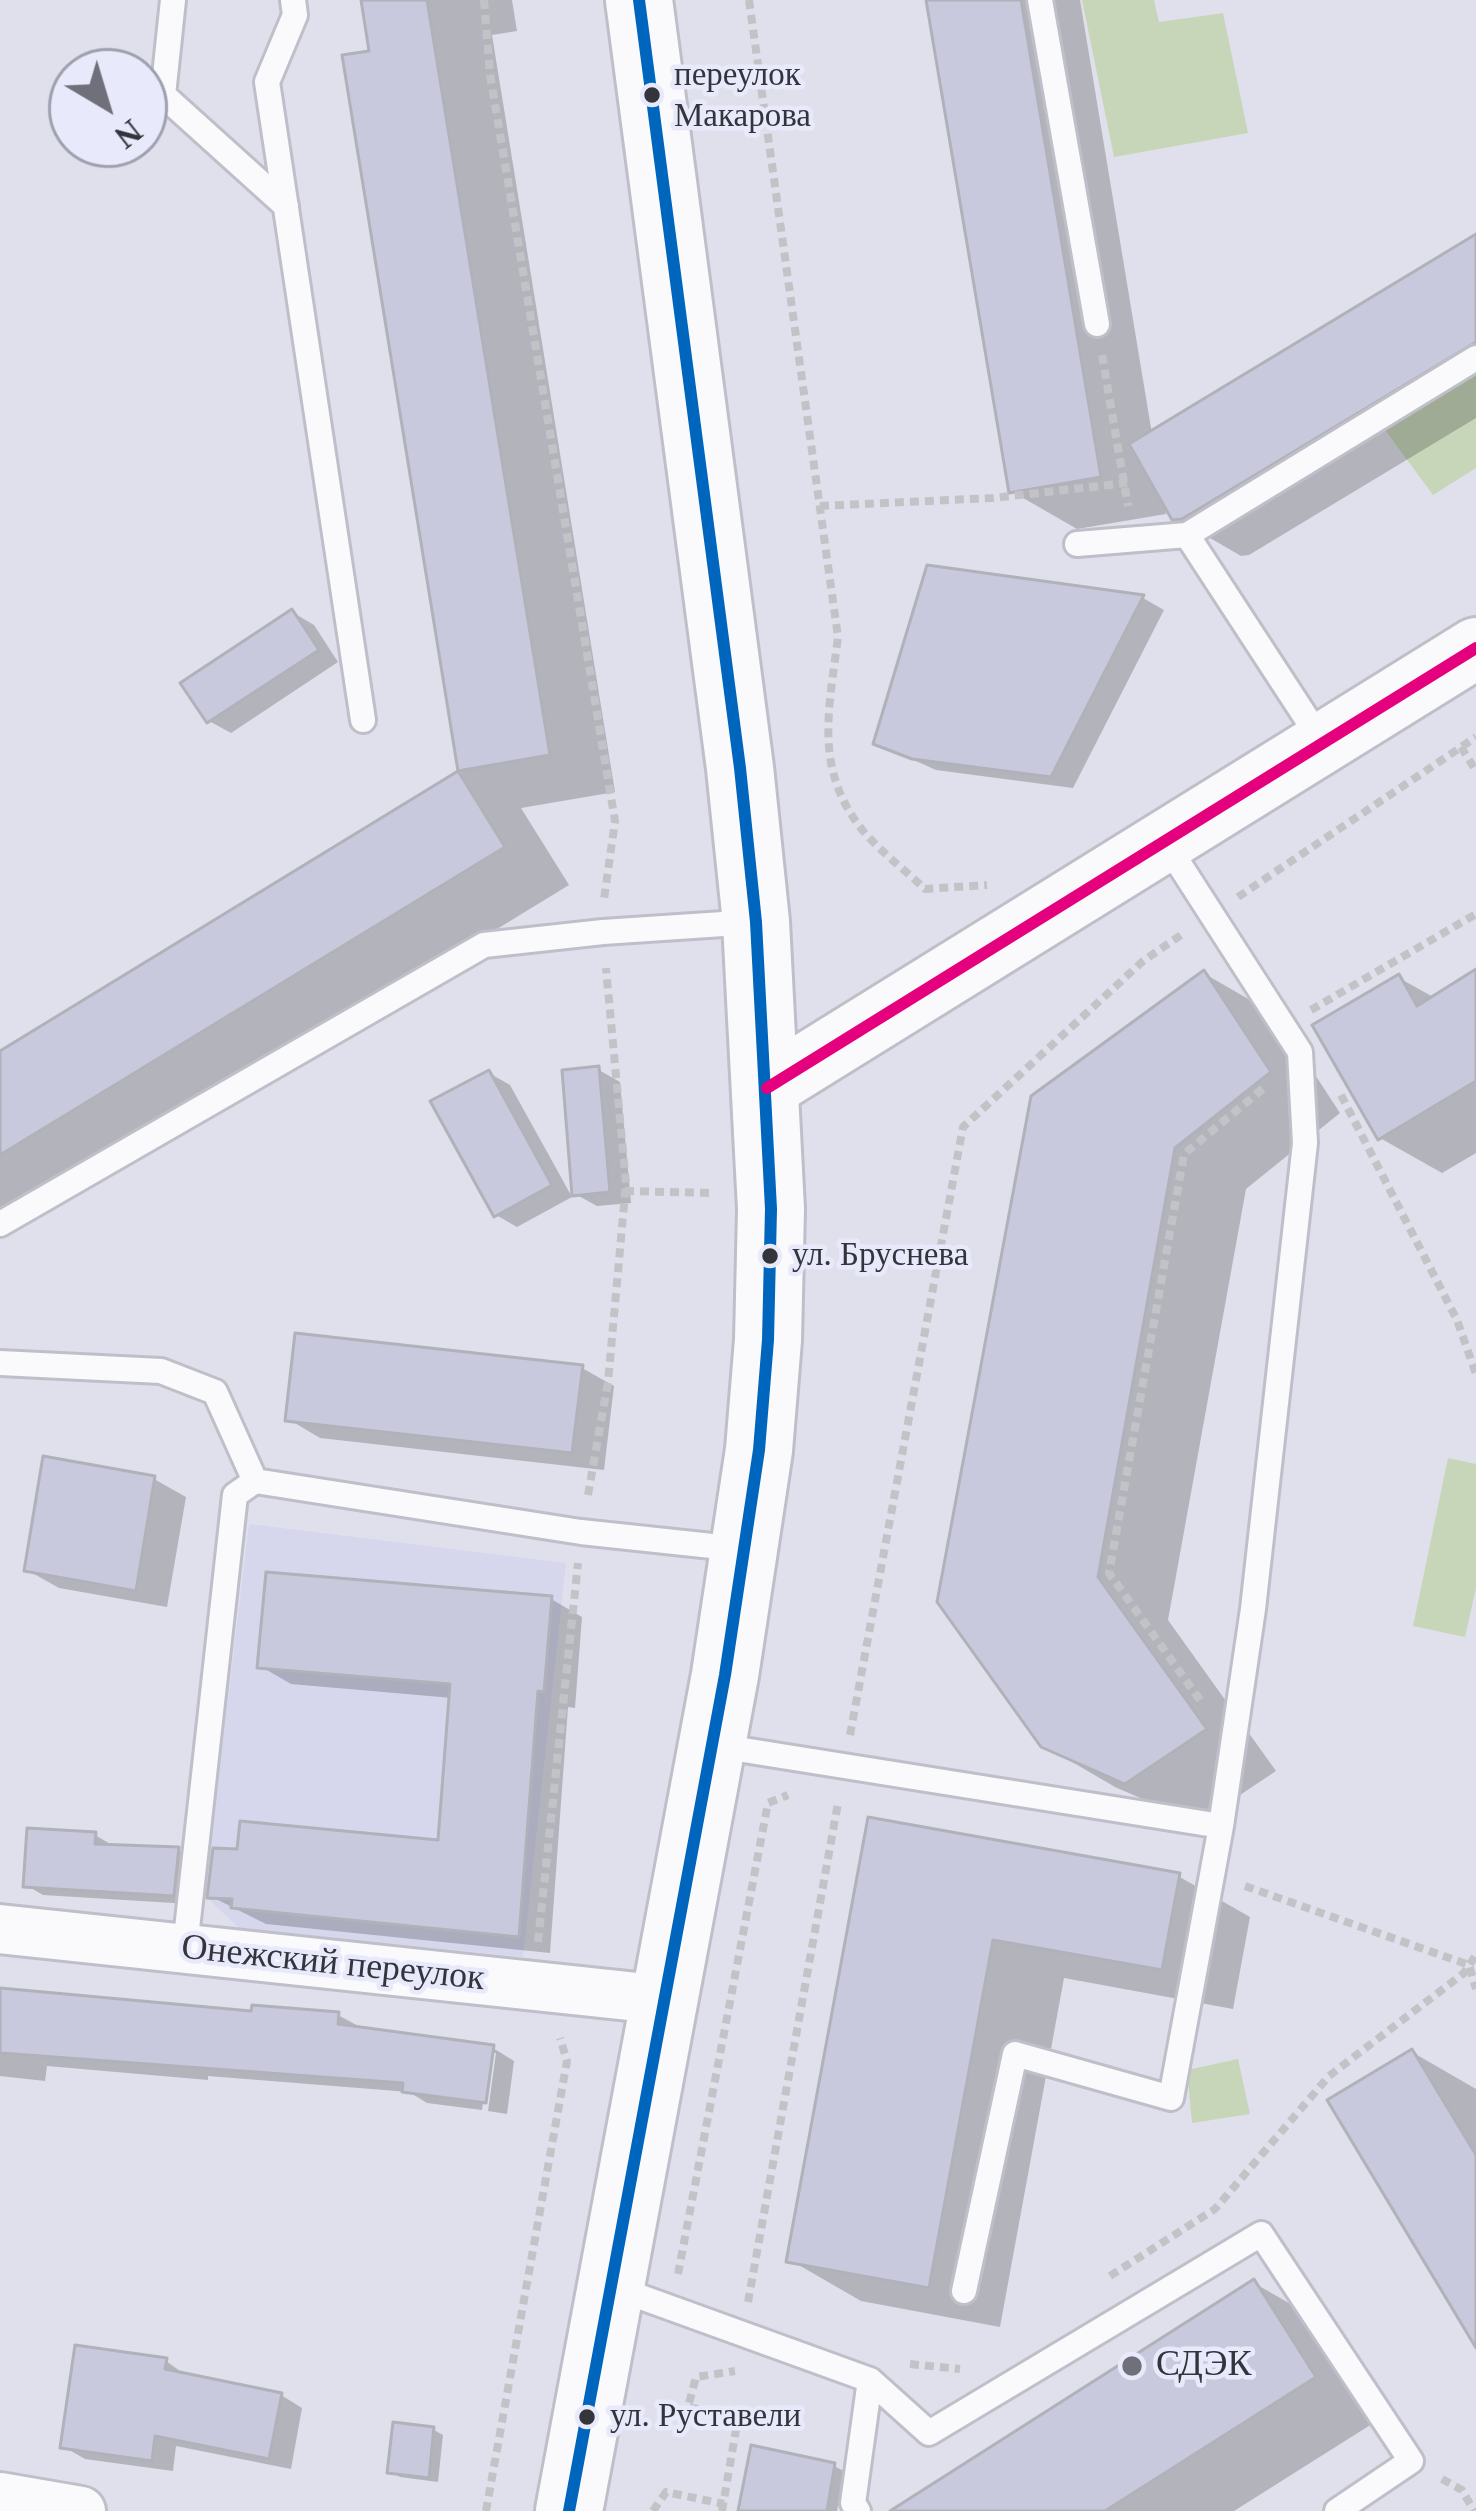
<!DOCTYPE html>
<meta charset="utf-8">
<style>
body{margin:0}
#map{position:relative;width:1476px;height:2511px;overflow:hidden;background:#e0e0ec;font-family:Georgia,serif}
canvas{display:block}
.north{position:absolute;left:48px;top:48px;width:120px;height:120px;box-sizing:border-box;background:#e8eafc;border:3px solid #a0a1af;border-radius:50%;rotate:142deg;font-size:33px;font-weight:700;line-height:48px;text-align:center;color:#33343c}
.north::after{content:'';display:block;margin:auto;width:42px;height:54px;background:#70707a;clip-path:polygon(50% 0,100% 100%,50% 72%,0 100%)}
</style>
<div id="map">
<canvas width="1476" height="2511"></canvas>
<div class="north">N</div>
</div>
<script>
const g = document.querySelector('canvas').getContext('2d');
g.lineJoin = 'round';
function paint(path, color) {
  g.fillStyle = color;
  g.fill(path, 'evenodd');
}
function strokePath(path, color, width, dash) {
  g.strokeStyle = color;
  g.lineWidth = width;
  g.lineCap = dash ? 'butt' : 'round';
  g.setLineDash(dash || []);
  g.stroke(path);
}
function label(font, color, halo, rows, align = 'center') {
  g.font = font + ' Georgia,serif';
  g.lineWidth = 9;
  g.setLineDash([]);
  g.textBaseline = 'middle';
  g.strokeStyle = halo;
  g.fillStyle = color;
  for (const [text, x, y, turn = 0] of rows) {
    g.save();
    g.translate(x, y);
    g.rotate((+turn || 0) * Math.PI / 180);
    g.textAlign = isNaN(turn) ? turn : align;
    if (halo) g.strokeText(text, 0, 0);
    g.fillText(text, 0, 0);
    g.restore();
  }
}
const built = new Path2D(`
 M249,1524L566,1563L523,1957L239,1928L204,1895Z`);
const green = new Path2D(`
 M1082,0H1154L1159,22L1223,13L1248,133L1114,157Z
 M1476,374V468L1433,495L1385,430Z
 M1448,1458L1476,1464V1588L1465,1637L1413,1626Z
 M1238,2059L1250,2114L1192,2123L1187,2070Z`);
const shadow = new Path2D(`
 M364,0H512L517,31L492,35L615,792L521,808L569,885L0,1233V1055L462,772L345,58L372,53Z
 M929,0H1080L1152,434L1476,237V418L1249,555L1241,556L1174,517L1163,499L1166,514L1077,529L1011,491Z
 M930,568L1143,598L1164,610L1073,788L936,770L876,743Z
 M292,612L314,625L338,662L231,733L209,721Z
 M1476,973V1153L1442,1173L1380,1138L1399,978L1435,998Z
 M1205,974L1276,1015L1340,1113L1246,1189L1168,1620L1276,1771L1198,1823L1115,1787L1043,1745Z
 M599,1070L620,1082L631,1203L597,1206L575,1194Z
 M489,1073L510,1085L572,1197L517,1227L496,1215Z
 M582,1368L614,1386L604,1470L320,1438L288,1419Z
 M154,1479L186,1497L167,1607L59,1588L27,1570Z
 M551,1599L582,1617L575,1708L568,1707L550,1953L266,1924L210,1896L441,1844L452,1698L291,1684L260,1666Z
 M871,1821L1178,1876L1250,1917L1233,2009L1064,1978L1000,2327L861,2301L790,2260Z
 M95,1835L112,1845L179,1850L195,1860L190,1904L43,1895L26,1885Z
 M0,1989L254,2014L338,2015L360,2027L493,2048L514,2061L507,2114L488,2111L496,2053H490L482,2110L427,2103L409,2092L208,2076V2080L47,2066L45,2081L0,2076Z
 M1412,2052L1476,2089V2342Z
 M1254,2283L1322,2322L1383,2417L1234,2511H900Z
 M166,2361L187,2376L281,2395L302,2408L291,2469L176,2446L173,2471L85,2459L64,2447Z
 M434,2430L443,2435L438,2482L400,2477L390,2472Z
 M834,2466L844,2471L837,2511H741Z`);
const building = new Path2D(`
 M361,0H427L550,755L458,771L342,55L369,51Z
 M926,0H1021L1101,477L1009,493Z
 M1476,234V342L1182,519L1172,520L1129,444Z
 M927,565L1144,595L1051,777L912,759L873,744Z
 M292,609L319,650L207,723L180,683Z
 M458,771L505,847L0,1155V1051Z
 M1476,969V1081L1378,1140L1312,1025L1399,974L1417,1006Z
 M1204,970L1271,1072L1175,1148L1098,1577L1207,1729L1125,1784L1041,1747L937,1602L1031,1096Z
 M599,1066L610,1192L572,1196L562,1070Z
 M489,1070L552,1185L494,1217L430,1101Z
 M295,1333L583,1365L572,1453L285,1421Z
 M43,1456L155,1476L136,1591L24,1571Z
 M266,1572L552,1596L544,1692L538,1691L519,1937L231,1908L232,1899L207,1898L213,1848L237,1849L240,1821L438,1840L450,1684L257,1668Z
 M868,1817L1180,1873L1162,1970L993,1940L929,2288L786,2262Z
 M27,1828L96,1832L95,1844L179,1847L174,1896L23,1887Z
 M0,1988L251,2011L252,2005L339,2012L338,2024L494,2045L486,2103L402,2092L403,2083L0,2053Z
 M1412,2049L1476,2155V2348L1327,2100Z
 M1254,2279L1316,2377L1105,2511H890Z
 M75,2345L167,2358L165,2369L282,2393L269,2459L155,2436L152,2461L60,2448Z
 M393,2422L434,2427L429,2478L387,2473Z
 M751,2445L835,2463L827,2511H738Z`);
const path = new Path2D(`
 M484,0L490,74L615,821L604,899
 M749,0L838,637C829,710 813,770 864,832C882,853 905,870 925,889L987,885
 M1102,355L1128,506
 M820,506L993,498L1127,483
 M1461,747L1476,771
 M1238,897L1476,737
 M1311,1010L1476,914
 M1341,1095L1457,1320L1476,1374
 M625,1191L713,1193
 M588,1495L608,1382L626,1183L606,968
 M1200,1700L1109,1573L1184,1154L1265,1087
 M850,1735L963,1127L1143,961L1181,935
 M1245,1886L1469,1965L1476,1989
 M538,1942L578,1563
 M678,2274L768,1803L788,1795
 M1110,2276L1215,2209L1329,2076L1464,1973L1476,1955
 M748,2302L838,1803
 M910,2364L960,2369
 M1442,2479L1462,2490L1474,2511
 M486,2511L567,2061L560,2038
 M653,2511L666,2492L724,2504
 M722,2511L738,2418L688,2407L696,2377L735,2371`);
const service = new Path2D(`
 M173,0L163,95L286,206
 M293,0L295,15L267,82L363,720
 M1040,0L1097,324
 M1077,544L1187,535
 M1322,742L1187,535L1476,358
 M0,1224L484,945L603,932L753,922
 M0,1363L161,1371L215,1392L255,1481
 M712,1745L1221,1826L1253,1609L1305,1143L1300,1052L1165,842
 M185,1947L235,1495L255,1481L581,1532L740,1549
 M613,2287L870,2380L929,2433L1261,2234L1411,2461L1337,2511
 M964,2291L1015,2054L1171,2098L1221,1826
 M858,2511L853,2503L870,2380`);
const minor = new Path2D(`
 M0,1929L666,2000
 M0,2497L81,2511`);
const tertiary = new Path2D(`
 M767,1088L1476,648`);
const secondary = new Path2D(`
 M569,2511L725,1675L759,1450L768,1340L771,1209L756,922L740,768L639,0`);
const bus1 = new Path2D(`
 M569,2511L725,1675L759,1450L768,1340L771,1209L756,922L740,768L639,0`);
const bus2 = new Path2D(`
 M767,1088L1476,648`);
const markers = [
 [652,95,10,"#33343c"],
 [770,1256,10,"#33343c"],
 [1132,2366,12,"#70707a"],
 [587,2417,10,"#33343c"]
];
const busNames = [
 ["переулок",674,76],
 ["Макарова",674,117],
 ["ул. Бруснева",792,1256],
 ["ул. Руставели",610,2417]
];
const streetNames = [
 ["Онежский переулок",333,1964,6]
];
const poiNames = [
 ["СДЭК",1156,2366]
];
paint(built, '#d6d7ed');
paint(green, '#c7d6b9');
paint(shadow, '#0003');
paint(building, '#c9c9de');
strokePath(building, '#b0b1b9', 3);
strokePath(service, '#bebfc8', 30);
strokePath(minor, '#bebfc8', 54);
strokePath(tertiary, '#bebfc8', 66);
strokePath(secondary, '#bebfc8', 72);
strokePath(path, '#c3c3c7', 8, [9, 6]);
strokePath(service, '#fafafc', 24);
strokePath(minor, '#fafafc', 48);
strokePath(tertiary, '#fafafc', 60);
strokePath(secondary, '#fafafc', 66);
strokePath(bus1, '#0065bd', 12);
strokePath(bus2, '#e5007d', 12);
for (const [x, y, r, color] of markers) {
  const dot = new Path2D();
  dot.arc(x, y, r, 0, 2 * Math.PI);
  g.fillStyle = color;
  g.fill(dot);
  strokePath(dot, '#e8eafc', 4.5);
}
label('33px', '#33343c', '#e8eafc', busNames, 'left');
label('36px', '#33343c', '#e8eafc', streetNames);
label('36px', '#33343c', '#e8eafc', poiNames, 'left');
</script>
